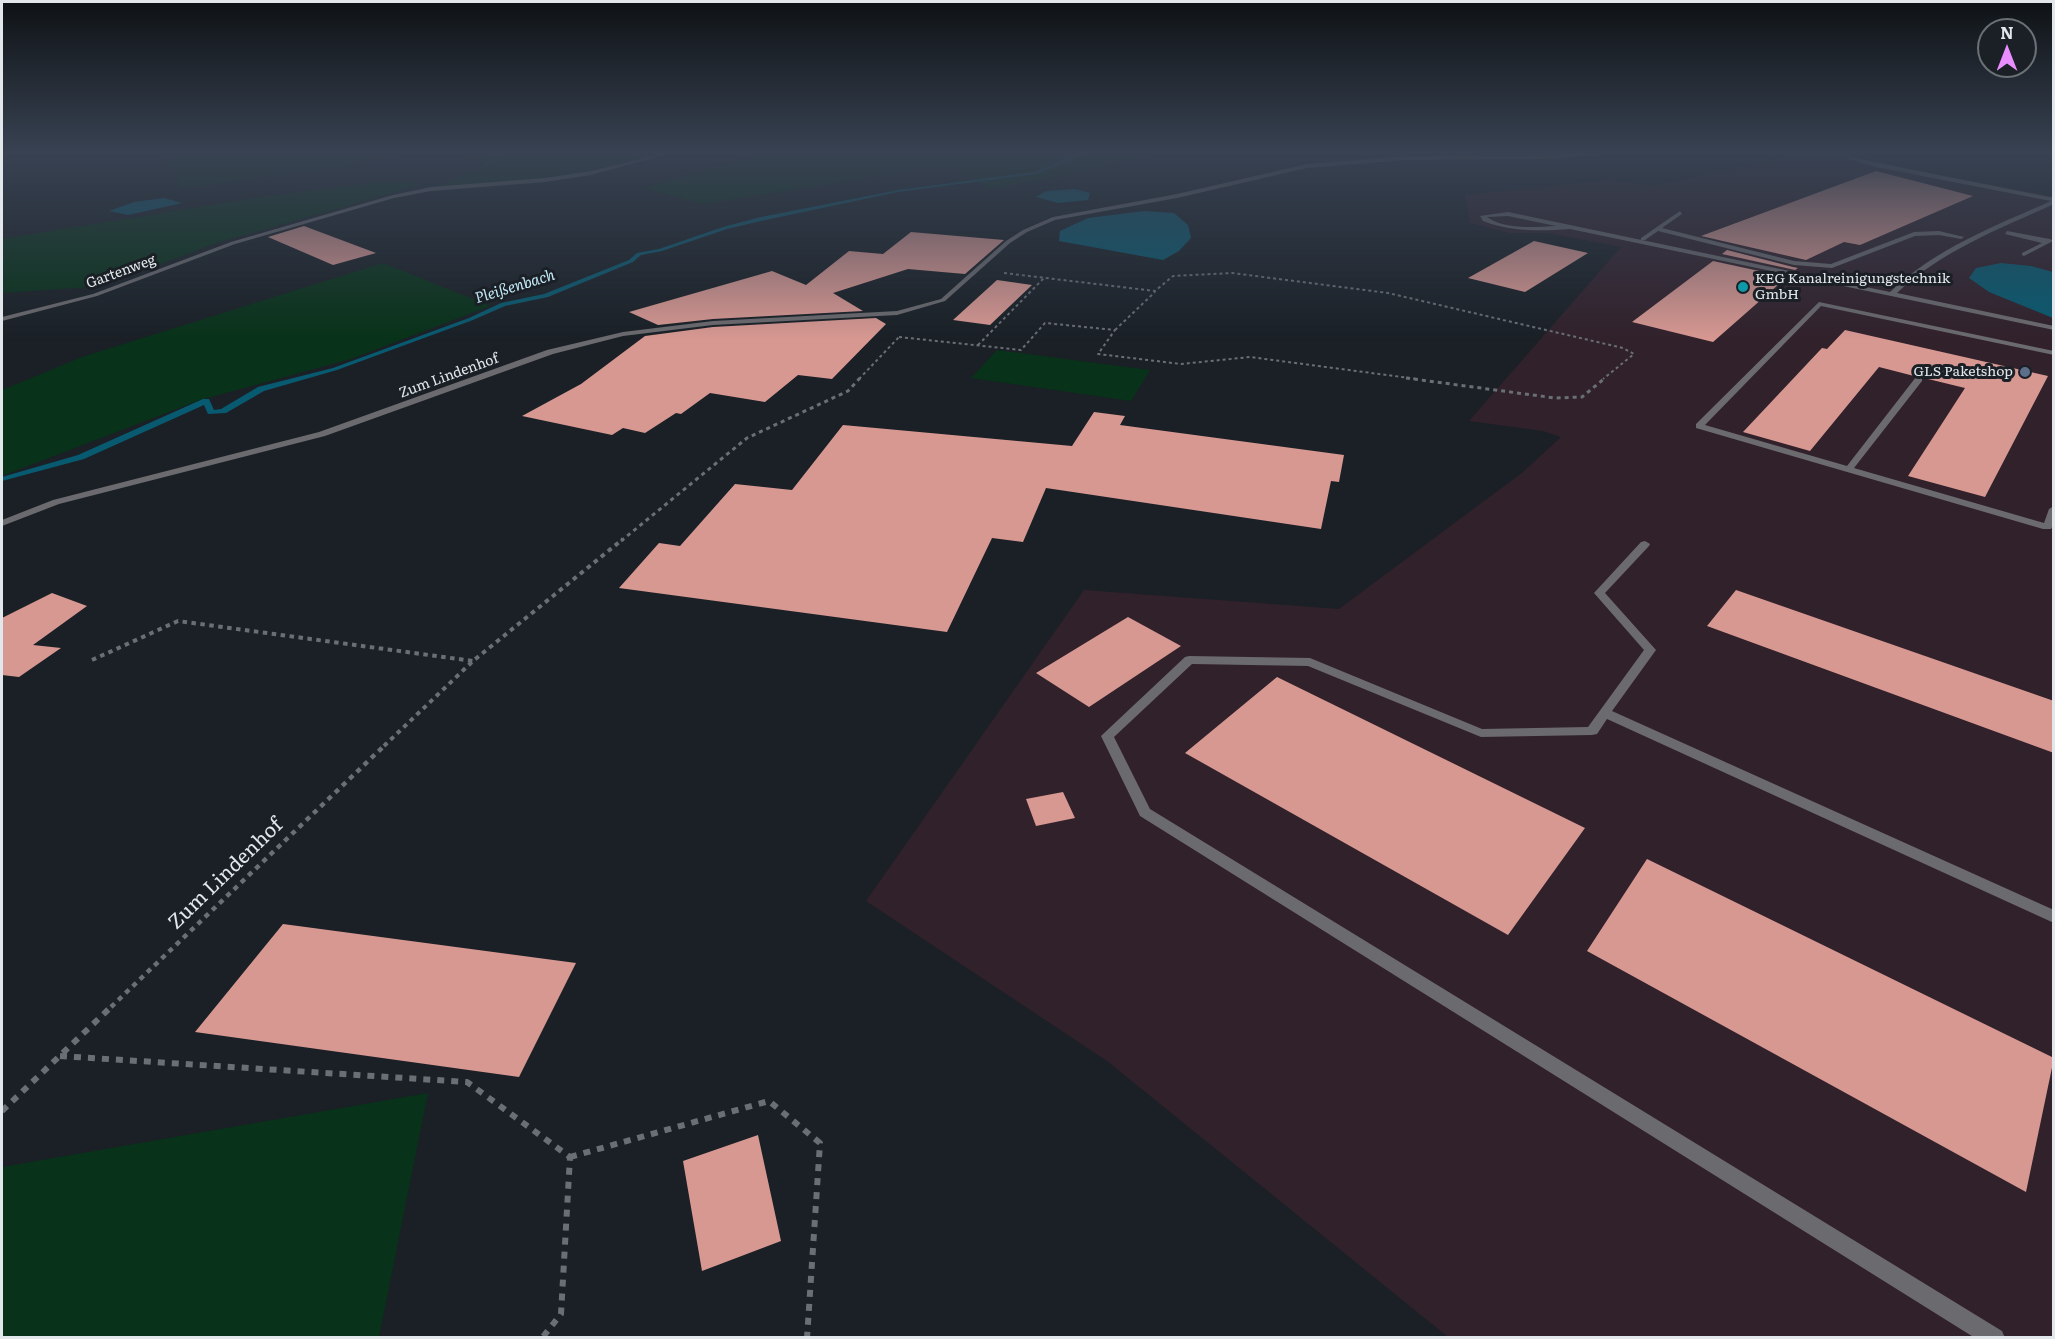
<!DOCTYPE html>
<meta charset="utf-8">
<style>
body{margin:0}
#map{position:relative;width:2055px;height:1339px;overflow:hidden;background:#1a2026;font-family:Literata,serif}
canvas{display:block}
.frame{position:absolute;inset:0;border:3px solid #e2e7eb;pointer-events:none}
.north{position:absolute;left:1977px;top:18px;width:60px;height:60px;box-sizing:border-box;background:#1a2026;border:2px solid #6a7075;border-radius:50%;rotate:0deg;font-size:16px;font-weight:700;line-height:24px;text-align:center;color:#e2e7eb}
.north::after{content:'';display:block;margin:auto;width:21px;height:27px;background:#e98dfe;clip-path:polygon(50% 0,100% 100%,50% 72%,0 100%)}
</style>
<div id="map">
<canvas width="2055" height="1339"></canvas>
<div class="frame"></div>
<div class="north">N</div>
</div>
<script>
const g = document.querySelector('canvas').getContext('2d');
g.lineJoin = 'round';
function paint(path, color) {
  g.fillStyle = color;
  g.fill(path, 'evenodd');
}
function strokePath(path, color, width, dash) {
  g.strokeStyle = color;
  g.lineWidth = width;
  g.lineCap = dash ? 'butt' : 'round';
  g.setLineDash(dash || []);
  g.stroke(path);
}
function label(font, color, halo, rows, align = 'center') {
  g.font = font + ' Literata,serif';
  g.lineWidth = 6;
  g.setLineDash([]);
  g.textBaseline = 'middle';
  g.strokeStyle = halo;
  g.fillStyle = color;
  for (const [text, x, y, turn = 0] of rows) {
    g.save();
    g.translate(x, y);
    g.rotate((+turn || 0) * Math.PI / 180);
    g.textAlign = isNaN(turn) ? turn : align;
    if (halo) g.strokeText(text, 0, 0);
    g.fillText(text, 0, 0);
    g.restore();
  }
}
const industrial = new Path2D(`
 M1803,153H1844L1913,170L2053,196V1337H1448L1107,1061L866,901L1084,590L1339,609L1523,472L1561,437L1543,431L1469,421L1621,247L1548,233H1509L1470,223L1465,195L1607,180L1653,186Z`);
const green = new Path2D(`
 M158,153H411L345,166L180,188L172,169Z
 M456,153H663L586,172L541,179L439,187L438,185L489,165Z
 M766,153H1161L1058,177L992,188L945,165L704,204L642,188Z
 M381,182L427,183L216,243L103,286L2,293V239L262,197Z
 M383,263L490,306L351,359L200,400L2,476V390L82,357Z
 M997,350L1150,370L1131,401L971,378Z
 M428,1093L379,1337H2V1167Z`);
const water = new Path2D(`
 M1075,189L1090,193L1088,200L1058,203L1036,197L1046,191Z
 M164,198L182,203L128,215L109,211L134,202Z
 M1144,211L1174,213L1188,225L1191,238L1179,251L1163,260L1059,241L1060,231L1088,218Z
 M2001,263L2031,266L2053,272V318L1989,292L1969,278L1976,268Z`);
const stream = new Path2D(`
 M1086,153H1094L1081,156L1036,174L898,192L761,221L727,229L662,251L641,255L633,262L548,297L505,306L473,320L337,370L264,391L226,413L208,414L204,405L84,459L2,481V477L78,455L203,399H209L214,410L221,409L258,387L333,368L469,318L501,303L544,294L629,260L637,253L659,249L723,227L761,217L898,190L1035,172L1078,154Z`);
const building = new Path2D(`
 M1876,171L1973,196L1860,245L1844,242L1806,260L1701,236Z
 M304,226L376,253L333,265L268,237Z
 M911,232L1004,240L965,274L908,269L833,293L863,311L713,319L658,325L629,312L772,271L806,285L849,251L883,254Z
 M1534,241L1588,253L1525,292L1468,278Z
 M1727,250L1793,267L1798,268L1795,270L1722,254Z
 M1713,261L1787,277L1713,342L1632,322Z
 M997,280L1032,285L990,325L953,320Z
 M876,318L886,324L832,379L798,375L765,402L710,393L681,414L676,413L645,433L623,428L612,435L522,416L581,384L645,336L713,327Z
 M1845,330L2048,376L1985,497L1908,476L1965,388L1924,378L1922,375L1914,376L1879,367L1810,451L1743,432L1822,348L1827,349Z
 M1094,412L1125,416L1120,425L1344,455L1339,482L1331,481L1321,529L1046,488L1023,542L992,538L947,632L619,588L659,543L680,546L735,484L792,490L843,425L1072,446Z
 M1736,590L2054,701V753L1707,626Z
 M52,593L87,606L33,645L61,648L19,677L2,675V618Z
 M1128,617L1181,646L1089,707L1036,673Z
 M1277,677L1585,828L1508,935L1185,753Z
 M1063,792L1075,818L1036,826L1026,799Z
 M1647,859L2054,1058L2026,1192L1587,951Z
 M283,924L576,963L519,1077L195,1032Z
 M758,1135L781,1241L702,1271L683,1161Z`);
const pathFar5 = new Path2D(`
 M486,164L507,153`);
const pathFar4 = new Path2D(`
 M1004,273L1155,291L1173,276L1232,273L1388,293L1623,348L1634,354L1603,379
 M1115,330L1155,292
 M899,337L1021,350L1045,323L1115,330L1098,354L1181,364L1250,357L1417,379
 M978,345L1044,278
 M859,379L900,336`);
const pathFar3 = new Path2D(`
 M1406,378L1555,398L1582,397L1605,378
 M621,541L747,438L848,391L860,378`);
const pathFar2 = new Path2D(`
 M92,660L178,621L473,661
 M384,746L473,661L623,539`);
const pathFar1 = new Path2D(`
 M111,1007L386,744`);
const path = new Path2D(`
 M60,1056L467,1082L570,1157L561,1314L542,1338
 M2,1111L112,1006
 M570,1157L769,1101L820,1143L807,1338`);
const service = new Path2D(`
 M1680,211L1682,214L1662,228L1794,261L1831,264L1914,232L1939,231L1964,237L1961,239L1939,235L1915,236L1832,268L1794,265L1658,231L1645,240H1641V238Z
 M2007,231L2050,239L2053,241L2024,256L2022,255V253L2042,243L2005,234Z
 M1819,302L2054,351V355L1821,306L1705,425L1847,466L1916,377H1922V381L1854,468L2044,523L2049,509L2054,506V523L2051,529H2043L1696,428V424Z
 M1645,541L1650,544L1649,546L1605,593L1656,650L1612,711L2054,910V923L1607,719L1597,734L1592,735L1481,737L1308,666L1192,664L1114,737L1150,809L2002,1331L2005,1338H1975L1140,816L1101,736L1185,657L1189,656L1310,658L1482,729L1588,727L1644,650L1594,593L1641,542Z`);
const minor = new Path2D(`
 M665,153H671L591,175L545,182L431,191L394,198L235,244L97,296L2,321V317L93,294L231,242L393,195L431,187L545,178L591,171Z
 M1593,153H1614L1547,159L1407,160L1307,168L1177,198L1055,220L1027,232L1010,243L945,301L897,315L713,325L623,336L553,354L325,436L59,504L2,526V520L53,500L319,432L547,350L623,332L713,321L897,311L941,299L1006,241L1023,230L1053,217L1177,194L1307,164L1407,156L1547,155Z
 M1829,153L2054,198V204C1999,229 1941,251 1897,293L2054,326V330L1570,229C1540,231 1511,232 1483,221L1480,216L1508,212L1890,292C1936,248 1995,226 2051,201L1876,167ZM1508,216L1556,226C1534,227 1505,230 1487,217Z`);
const markers = [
 [1743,287,6,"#0f9aa8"],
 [2025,372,6,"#5c6f8a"]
];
const farStreetnames = [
 ["Gartenweg",121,272,-20],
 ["Zum Lindenhof",449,376,-20]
];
const farPoinames = [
 ["KEG Kanalreinigungstechnik",1755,279],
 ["GmbH",1755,295],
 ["GLS Paketshop",2013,372,"right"]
];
const farWaternames = [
 ["Pleißenbach",515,287,-17]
];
const nearStreetnames = [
 ["Zum Lindenhof",226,874,-44]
];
paint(industrial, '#31212b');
paint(green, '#083219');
paint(water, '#085a70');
paint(stream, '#085a70');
paint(building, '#d89892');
strokePath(pathFar5, '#696f74', 1.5, [2, 2]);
strokePath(pathFar4, '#696f74', 2, [3, 3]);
strokePath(pathFar3, '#696f74', 3, [4, 4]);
strokePath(pathFar2, '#696f74', 4, [4.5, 4.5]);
strokePath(pathFar1, '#696f74', 4.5, [5, 5]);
strokePath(path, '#696f74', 6, [7, 7]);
paint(service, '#6b6a6e');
paint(minor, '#6b6a6e');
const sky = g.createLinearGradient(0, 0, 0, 340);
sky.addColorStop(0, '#0e1215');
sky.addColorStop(0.45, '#384252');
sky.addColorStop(1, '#38425200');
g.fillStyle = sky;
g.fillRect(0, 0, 2055, 340);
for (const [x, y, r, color] of markers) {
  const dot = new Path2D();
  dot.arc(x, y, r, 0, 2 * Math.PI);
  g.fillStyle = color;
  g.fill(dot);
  strokePath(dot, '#1a2026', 2);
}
label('14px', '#e2e7eb', '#1a2026', farStreetnames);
label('14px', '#e2e7eb', '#1a2026', farPoinames, 'left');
label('italic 15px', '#c3e8f7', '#1a2026', farWaternames);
label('20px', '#e2e7eb', '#1a2026', nearStreetnames);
</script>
